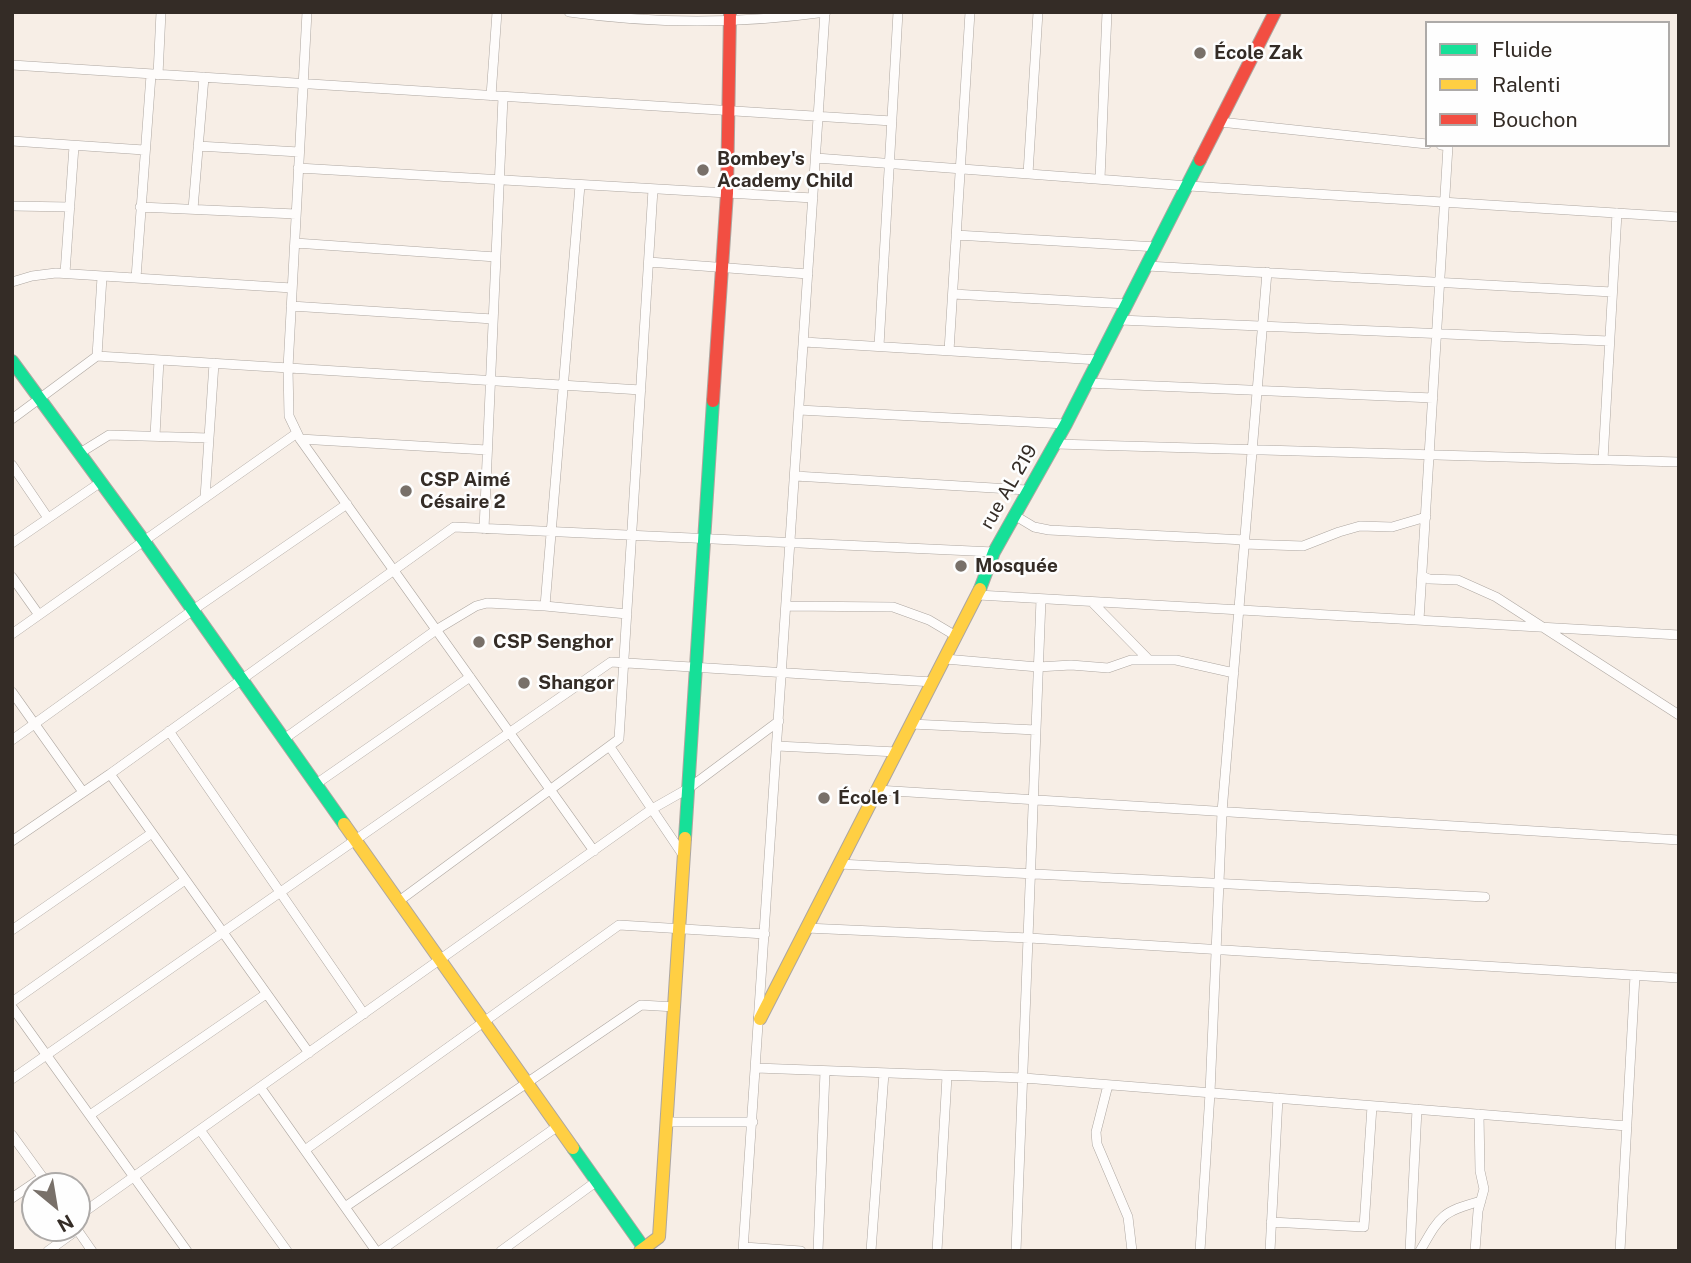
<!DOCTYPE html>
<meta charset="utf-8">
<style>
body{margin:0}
#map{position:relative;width:1691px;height:1263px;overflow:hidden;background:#f7eee6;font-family:"Public Sans",sans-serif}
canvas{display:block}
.frame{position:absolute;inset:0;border:14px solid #342c26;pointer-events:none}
.legend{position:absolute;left:1425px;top:21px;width:245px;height:126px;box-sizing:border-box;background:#fefefe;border:2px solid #adaaa8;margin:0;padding:9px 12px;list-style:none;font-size:21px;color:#342c26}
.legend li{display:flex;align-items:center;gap:14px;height:35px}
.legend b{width:35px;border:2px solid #adaaa8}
.north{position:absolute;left:21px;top:1172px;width:70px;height:70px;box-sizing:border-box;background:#fefefe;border:2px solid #adaaa8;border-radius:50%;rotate:150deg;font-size:19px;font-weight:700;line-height:28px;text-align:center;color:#342c26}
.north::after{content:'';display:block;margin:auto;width:24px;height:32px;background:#787069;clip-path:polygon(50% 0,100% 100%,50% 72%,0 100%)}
</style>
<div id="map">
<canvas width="1691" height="1263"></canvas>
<div class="frame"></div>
<ul class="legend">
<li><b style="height:9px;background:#16e098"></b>Fluide</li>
<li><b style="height:9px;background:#ffcf43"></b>Ralenti</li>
<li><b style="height:9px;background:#f24e42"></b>Bouchon</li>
</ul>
<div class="north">N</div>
</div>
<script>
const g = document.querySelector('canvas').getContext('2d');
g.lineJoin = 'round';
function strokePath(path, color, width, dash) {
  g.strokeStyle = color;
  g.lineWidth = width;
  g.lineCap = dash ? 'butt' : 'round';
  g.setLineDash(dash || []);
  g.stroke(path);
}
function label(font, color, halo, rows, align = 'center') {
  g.font = font + ' "Public Sans",sans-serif';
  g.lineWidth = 5;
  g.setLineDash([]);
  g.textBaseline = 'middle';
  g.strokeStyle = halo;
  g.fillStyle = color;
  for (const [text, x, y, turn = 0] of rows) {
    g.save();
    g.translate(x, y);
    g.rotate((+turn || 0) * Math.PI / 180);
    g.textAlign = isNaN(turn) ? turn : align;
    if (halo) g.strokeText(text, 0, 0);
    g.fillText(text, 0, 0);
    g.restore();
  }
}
const street = new Path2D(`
 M307,12L288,368L289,416L300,439L594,851
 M569,12C654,24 740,24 826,12
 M12,65L892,121
 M158,75L161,12
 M491,96L497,12
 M1220,122L1427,144
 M12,141L144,150
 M198,146L299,152
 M816,158L1189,186L1679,217
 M298,168L813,198
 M1028,174L1038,12
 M1100,179L1107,12
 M12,206L70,207
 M140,207L296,214
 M193,209L204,77
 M956,235L1157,247
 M295,243L496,257
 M649,262L808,274
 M1147,266L1612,292
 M65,273L74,146
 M136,278L151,75
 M12,282L32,276L56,273L292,288
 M953,294L1128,304
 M291,306L493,319
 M1120,320L1609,341
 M804,342L1099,360
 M879,346L898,12
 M949,351L970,12
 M97,356L102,277
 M1087,383L1433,398
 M799,410L1066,424
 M12,419L97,356L641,390
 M155,436L159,360
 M300,439L487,450
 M1056,444L1679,462
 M80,453L109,435L209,438
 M1603,460L1617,213
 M12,465L48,518
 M795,476L1027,490
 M205,498L214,363
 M1014,515L1034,527L1049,530L1245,540
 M484,529L503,97
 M12,543L101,482
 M1244,544L1303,546L1339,532L1360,526L1392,527L1426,517
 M1422,576L1429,579L1458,580L1496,597L1679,715
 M12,577L39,615
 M978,595L1679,635
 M1092,602L1148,659
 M545,606L580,185
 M787,606L893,607L929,620L956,636
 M1419,620L1448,146L1441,145
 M12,634L297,433
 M945,659L1038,667L1071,665L1108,668L1131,660H1176L1234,673
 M12,692L83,792
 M911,724L1036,730
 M169,731L364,1014
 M284,739L436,630L476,606L487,603L545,606L627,614
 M12,740L193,610L347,504
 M777,746L897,752
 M610,747L683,855
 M110,774L309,1053
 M316,784L470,677
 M877,790L1679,840
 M12,841L110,774L454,527L994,552
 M839,864L1485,897
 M399,901L619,739L653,189
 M806,928L1029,938L1679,978
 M12,930L152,833
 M12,1002L185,880
 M12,1007L187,1251
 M756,1068L1024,1078L1627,1126
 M12,1079L611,662L933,682
 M1108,1085L1096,1132L1097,1144L1128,1217L1132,1251
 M260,1087L376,1251
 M90,1115L266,994
 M667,1122H753
 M200,1130L287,1251
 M12,1135L49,1186
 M305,1150L619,925L765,934
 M12,1198L43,1177
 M345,1207L641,1005L675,1007
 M77,1217L652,809L689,788L779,721
 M1271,1222L1364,1227L1372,1106
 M76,1228L92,1251
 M744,1247L801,1251
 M48,1251L77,1230
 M380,1251L558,1126
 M501,1251L597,1181
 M743,1251L825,12
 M818,1251L825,1071
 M871,1251L884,1073
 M937,1251L947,1076
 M1016,1251L1041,599
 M1200,1251L1210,1093L1222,812L1267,272
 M1270,1251L1278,1098
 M1410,1251L1417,1109
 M1420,1251C1440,1216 1441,1212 1481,1201
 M1475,1251L1478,1211L1484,1189L1480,1171L1479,1114
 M1620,1251L1635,975`);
const fast = new Path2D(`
 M12,361L144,541L344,824
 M980,589L994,552L1066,424L1200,160
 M685,838L713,401
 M573,1148L646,1251`);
const slow = new Path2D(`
 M344,824L573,1148
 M760,1019L980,589
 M640,1251L659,1237L685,838`);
const jam = new Path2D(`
 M1200,160L1275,12
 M713,401L727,193L730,12`);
const markers = [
 [1200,53,7,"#787069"],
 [703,170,7,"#787069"],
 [406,491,7,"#787069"],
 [961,566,7,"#787069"],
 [479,642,7,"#787069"],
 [524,683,7,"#787069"],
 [824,798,7,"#787069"]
];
const poiNames = [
 ["École Zak",1214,53],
 ["Bombey's",717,159],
 ["Academy Child",717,181],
 ["CSP Aimé",420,480],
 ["Césaire 2",420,502],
 ["Mosquée",975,566],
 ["CSP Senghor",493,642],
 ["Shangor",538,683],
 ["École 1",838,798]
];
const streetNames = [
 ["rue AL 219",1009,487,-60]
];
strokePath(street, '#ada6a0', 10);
strokePath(fast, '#ada6a0', 14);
strokePath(slow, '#ada6a0', 14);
strokePath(jam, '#ada6a0', 14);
strokePath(street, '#fefcfb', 9);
strokePath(fast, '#16e098', 12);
strokePath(slow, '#ffcf43', 12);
strokePath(jam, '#f24e42', 12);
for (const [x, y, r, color] of markers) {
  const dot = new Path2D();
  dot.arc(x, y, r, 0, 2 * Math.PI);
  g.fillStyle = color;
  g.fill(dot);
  strokePath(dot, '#fefefe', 2.5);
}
label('bold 19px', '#342c26', '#fefefe', poiNames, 'left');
label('19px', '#342c26', '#fefefe', streetNames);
</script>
